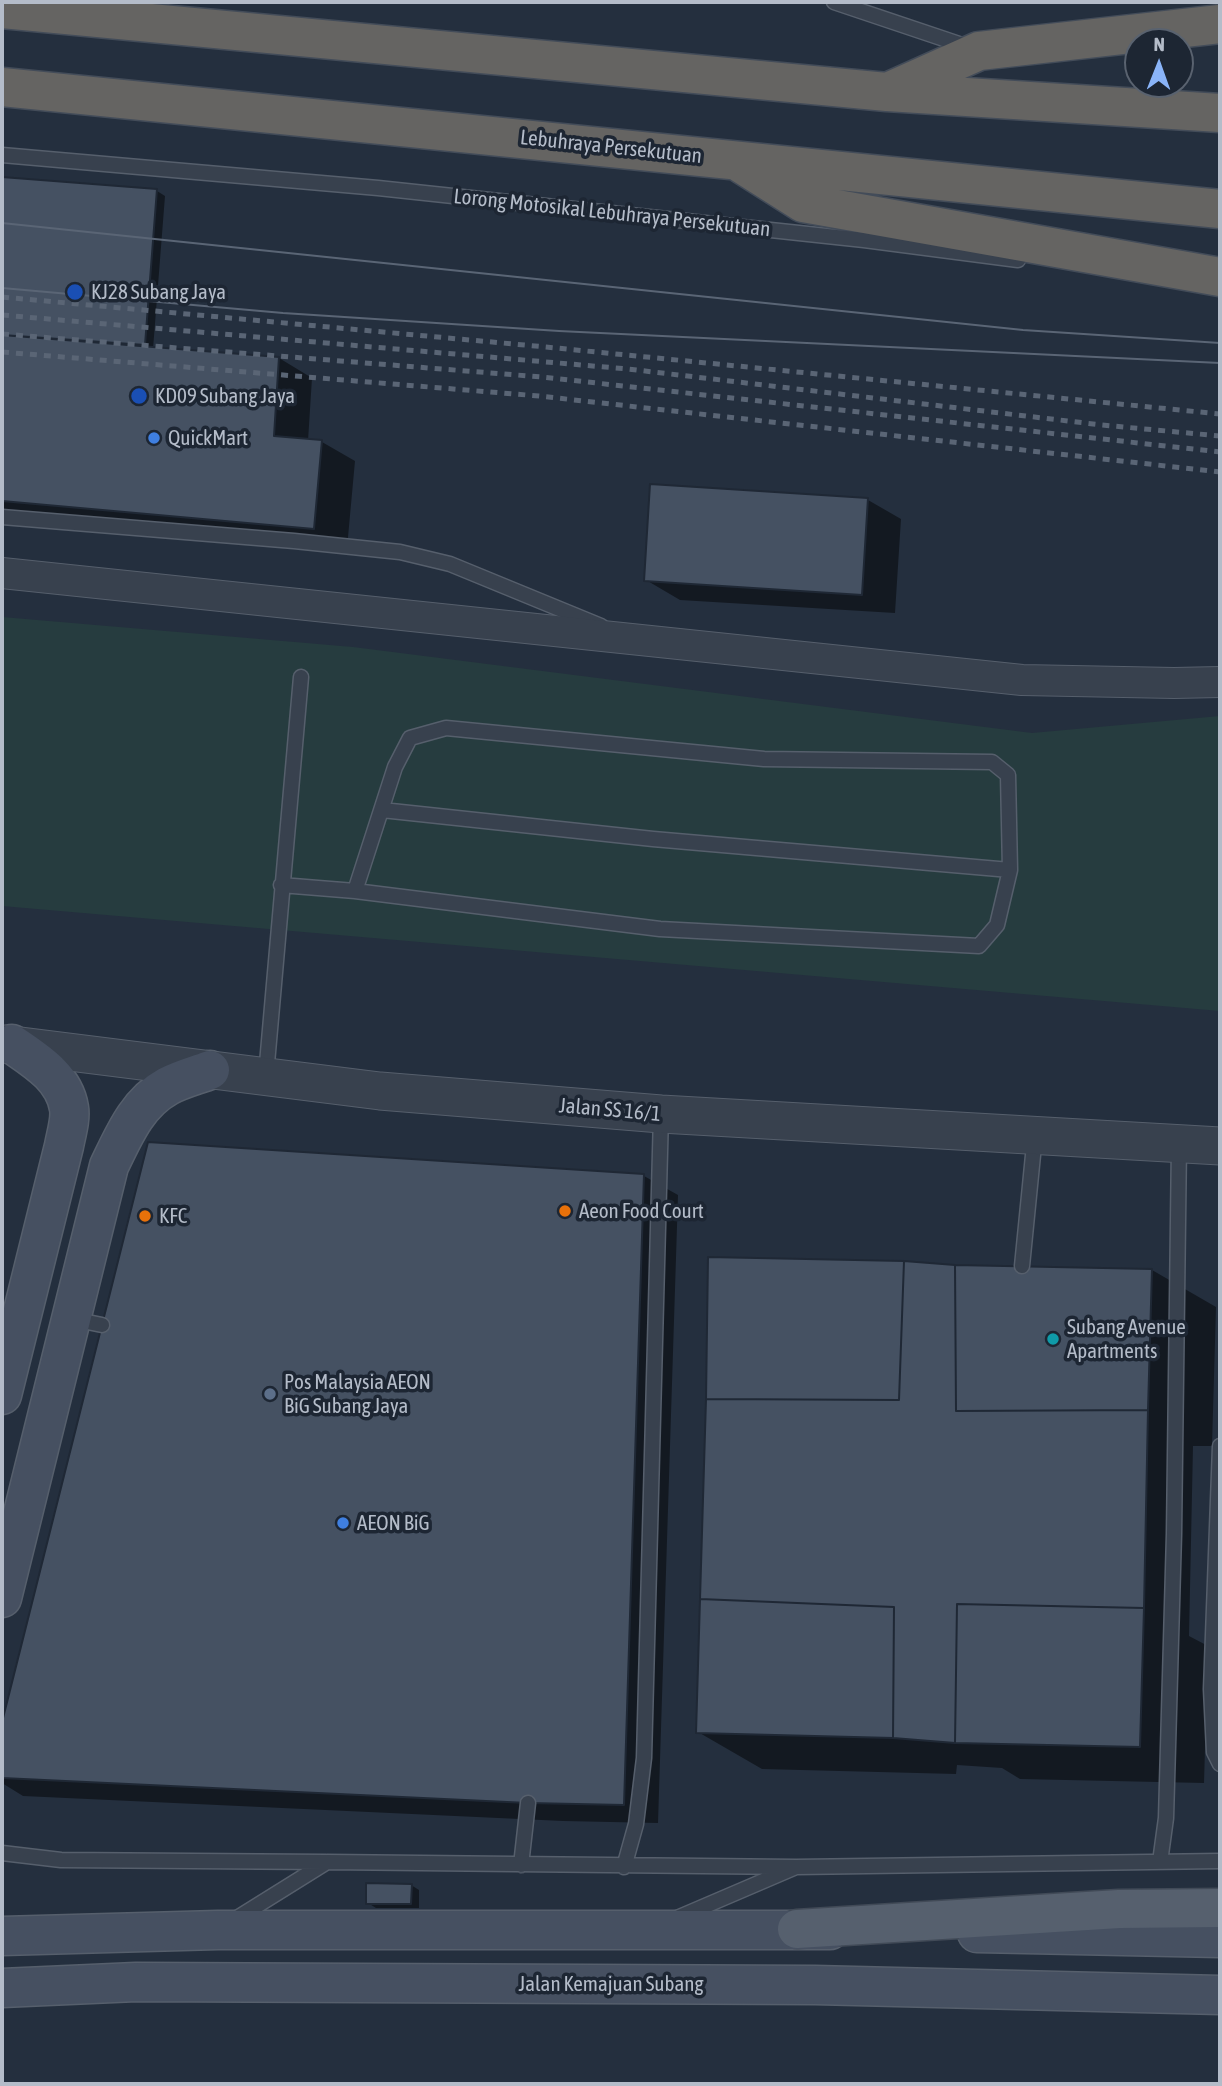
<!DOCTYPE html>
<style>
body{margin:0}
#map{position:relative;width:1222px;height:2086px;overflow:hidden;background:#242f3e;font-family:"Asap Condensed",sans-serif}
canvas{display:block}
.frame{position:absolute;inset:0;border:4px solid #b4bcc9;pointer-events:none}
.north{position:absolute;left:1124px;top:28px;width:70px;height:70px;box-sizing:border-box;background:#1d2633;border:2px solid #59626f;border-radius:50%;rotate:1deg;font-size:19px;font-weight:700;line-height:28px;text-align:center;color:#b4bcc9}
.north::after{content:'';display:block;margin:auto;width:24px;height:32px;background:#8ab4f8;clip-path:polygon(50% 0,100% 100%,50% 72%,0 100%)}
</style>
<div id="map">
<canvas width="1222" height="2086"></canvas>
<div class="frame"></div>
<div class="north">N</div>
</div>
<script>
const g = document.querySelector('canvas').getContext('2d');
g.lineJoin = 'round';
function paint(path, color) {
  g.fillStyle = color;
  g.fill(path, 'evenodd');
}
function strokePath(path, color, width, dash) {
  g.strokeStyle = color;
  g.lineWidth = width;
  g.lineCap = dash ? 'butt' : 'round';
  g.setLineDash(dash || []);
  g.stroke(path);
}
function label(font, color, halo, rows, align = 'center') {
  g.font = font + ' "Asap Condensed",sans-serif';
  g.lineWidth = 7;
  g.setLineDash([]);
  g.textBaseline = 'middle';
  g.strokeStyle = halo;
  g.fillStyle = color;
  for (const [text, x, y, turn = 0] of rows) {
    g.save();
    g.translate(x, y);
    g.rotate((+turn || 0) * Math.PI / 180);
    g.textAlign = isNaN(turn) ? turn : align;
    if (halo) g.strokeText(text, 0, 0);
    g.fillText(text, 0, 0);
    g.restore();
  }
}
const green = new Path2D(`
 M2,617L353,647L1032,733L1220,716V1011L2,906Z`);
const shadow = new Path2D(`
 M2,180L157,191L165,196L153,349L279,358L312,378L308,441L322,442L355,461L347,548L2,516Z
 M868,500L901,519L895,613L680,600L646,580Z
 M150,1144L644,1176L678,1195L658,1823L563,1821L23,1796L2,1783V1729Z
 M955,1267L1152,1270L1216,1307L1212,1446H1193L1189,1636L1208,1646L1204,1783L1020,1779L1002,1768L957,1765L956,1774L762,1769L698,1732Z
 M411,1885L419,1890V1908H376L368,1903Z`);
const building = new Path2D(`
 M2,177L157,189L145,345L2,335Z
 M2,335L279,357L274,436L322,440L314,529L2,501Z
 M650,484L868,498L862,595L644,581Z
 M148,1142L644,1174L624,1805L528,1803L2,1778V1722Z
 M708,1257L904,1261L899,1400L706,1399Z
 M904,1261L955,1265L956,1411L1148,1410L1144,1608L957,1604L955,1743L893,1738L894,1607L700,1599L706,1399L899,1400Z
 M955,1265L1152,1269L1148,1410L956,1411Z
 M700,1599L894,1607L893,1738L696,1733Z
 M957,1604L1144,1608L1140,1747L955,1743Z
 M366,1883L412,1884L411,1904H366Z`);
const service = new Path2D(`
 M834,2L968,47
 M2,155L378,188L864,240L1018,260
 M2,517L294,541L400,552L450,564L601,626
 M382,810L653,839L1010,870
 M281,885L355,891L395,767L410,738L446,728L764,759L992,762L1008,775L1010,870L997,925L979,946L660,929L355,891
 M266,1075L301,677
 M1022,1266L1035,1135
 M73,1319L102,1325
 M1220,1446L1211,1689L1214,1752L1220,1764
 M2,1853L61,1860L325,1862
 M1160,1862L1166,1818L1174,1534L1179,1143
 M521,1865L528,1803
 M624,1867L636,1824L644,1758L661,1114
 M677,1918L796,1867L1220,1861
 M234,1920L327,1862L796,1867`);
const minor = new Path2D(`
 M2,573L1022,680L1174,683L1220,682`);
const tertiary = new Path2D(`
 M5,1044L380,1091L661,1114L1220,1146`);
const secondary = new Path2D(`
 M2,1395L64,1146C66,1135 71,1119 69,1108C64,1077 35,1060 12,1044
 M2,1598L109,1166C124,1135 137,1103 168,1086C181,1079 197,1075 210,1070
 M977,1933L1220,1938
 M2,1936L218,1930H830
 M2,1988L136,1982L815,1985L1220,1995`);
const primary = new Path2D(`
 M797,1929L1119,1909L1220,1908`);
const trunk = new Path2D(`
 M2,9L887,92L1220,113
 M2,87L1220,209
 M892,90L979,51L1220,24
 M740,163L803,203L1220,277`);
const tram = new Path2D(`
 M2,223L1023,330L1220,343
 M2,288L283,313L559,331L1220,363`);
const rail = new Path2D(`
 M2,297L546,347L1220,414
 M2,315L628,369L1102,425L1220,436
 M2,334L542,377L1220,452
 M2,352L539,396L1220,472`);
const markers = [
 [75,292,9,"#1a4fb4"],
 [139,396,9,"#1a4fb4"],
 [154,438,7,"#3f7fe0"],
 [565,1211,7,"#e8710a"],
 [145,1216,7,"#e8710a"],
 [1053,1339,7,"#0f9aa8"],
 [270,1394,7,"#5c6f8a"],
 [343,1523,7,"#3f7fe0"]
];
const streetNames = [
 ["Lebuhraya Persekutuan",611,147,6],
 ["Lorong Motosikal Lebuhraya Persekutuan",612,213,6],
 ["Jalan SS 16/1",610,1110,5],
 ["Jalan Kemajuan Subang",611,1984]
];
const poiNames = [
 ["KJ28 Subang Jaya",91,292],
 ["KD09 Subang Jaya",155,396],
 ["QuickMart",168,438],
 ["Aeon Food Court",579,1211],
 ["KFC",159,1216],
 ["Subang Avenue",1067,1327],
 ["Apartments",1067,1351],
 ["Pos Malaysia AEON",284,1382],
 ["BiG Subang Jaya",284,1406],
 ["AEON BiG",357,1523]
];
paint(green, '#263c3f');
paint(shadow, '#0007');
paint(building, '#455162');
strokePath(building, '#1f2835', 2);
strokePath(service, '#565f6c', 17);
strokePath(minor, '#565f6c', 32);
strokePath(tertiary, '#565f6c', 39);
strokePath(secondary, '#565f6c', 41);
strokePath(primary, '#414a57', 41);
strokePath(trunk, '#434c59', 41);
strokePath(service, '#38414e', 14);
strokePath(minor, '#38414e', 30);
strokePath(tertiary, '#38414e', 37);
strokePath(secondary, '#465061', 38);
strokePath(primary, '#56606e', 38);
strokePath(trunk, '#656462', 38);
strokePath(tram, '#5a6575', 2);
strokePath(rail, '#5a6575', 5, [7, 7]);
for (const [x, y, r, color] of markers) {
  const dot = new Path2D();
  dot.arc(x, y, r, 0, 2 * Math.PI);
  g.fillStyle = color;
  g.fill(dot);
  strokePath(dot, '#1d2633', 2.5);
}
label('21px', '#b4bcc9', '#1d2633', streetNames);
label('21px', '#b4bcc9', '#1d2633', poiNames, 'left');
</script>
